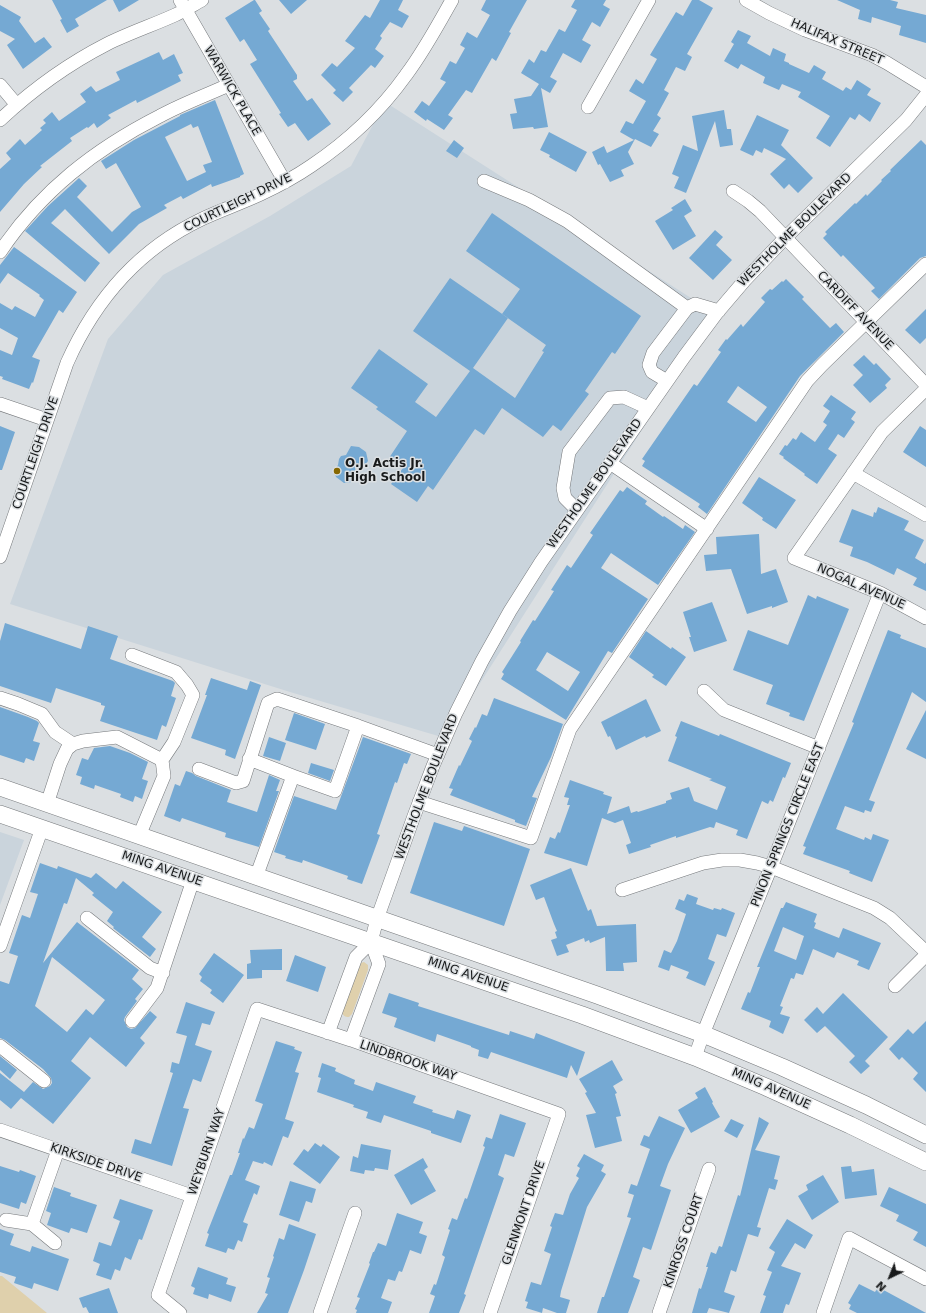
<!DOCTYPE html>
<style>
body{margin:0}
#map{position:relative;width:926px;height:1313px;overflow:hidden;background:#dbdfe2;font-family:"DejaVu Sans",sans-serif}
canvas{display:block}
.north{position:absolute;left:870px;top:1257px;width:40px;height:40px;-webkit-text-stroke:3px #dbdfe2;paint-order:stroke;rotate:223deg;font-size:11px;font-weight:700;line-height:16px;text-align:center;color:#181a1b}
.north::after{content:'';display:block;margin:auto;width:14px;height:18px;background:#181a1b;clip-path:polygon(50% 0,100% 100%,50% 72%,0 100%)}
</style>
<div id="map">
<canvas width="926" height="1313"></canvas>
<div class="north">N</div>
</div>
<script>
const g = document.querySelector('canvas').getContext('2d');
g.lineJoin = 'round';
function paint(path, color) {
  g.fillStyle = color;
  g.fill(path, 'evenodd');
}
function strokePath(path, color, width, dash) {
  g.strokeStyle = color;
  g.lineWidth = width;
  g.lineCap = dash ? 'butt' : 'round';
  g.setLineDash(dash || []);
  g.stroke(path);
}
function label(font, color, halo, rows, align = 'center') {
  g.font = font + ' "DejaVu Sans",sans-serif';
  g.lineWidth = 3;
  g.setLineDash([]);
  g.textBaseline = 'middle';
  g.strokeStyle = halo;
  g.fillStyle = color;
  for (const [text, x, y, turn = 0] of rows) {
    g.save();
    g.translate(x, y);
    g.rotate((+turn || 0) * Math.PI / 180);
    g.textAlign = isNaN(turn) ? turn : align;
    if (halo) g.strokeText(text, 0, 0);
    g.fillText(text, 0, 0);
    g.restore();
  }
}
const built = new Path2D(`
 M385,102L716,314L445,738L290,692L10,604L108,339L163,275L270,216L351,166Z
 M0,832L24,840L0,905Z`);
const green = new Path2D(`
 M364,962L368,965V970L352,1014L349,1017C345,1017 343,1016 342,1012L361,963Z
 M0,1276H2L47,1313H0Z`);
const building = new Path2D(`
 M52,0H107L75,19L79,26L67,33L60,20L62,19Z
 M113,0H139L119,12Z
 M254,0H255L262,11L259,13L270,29L268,31L297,75V79L293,81L307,101L312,98L331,124L308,141L295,123L288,127L279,114L281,113L250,64L257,60L244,39L240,42L225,18Z
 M279,0H307L291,14Z
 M380,0H403L398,10L409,16L402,28L390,22L380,36L382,38L375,49L384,56L375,68L371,65L349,88L353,92L343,102L333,93L336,90L321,75L332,63L337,67L355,48L345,41L365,15L370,18Z
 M486,0H527L509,32L511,33L496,61L492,58L472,93L466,90L448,115L453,118L444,130L427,119L426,121L414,112L422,101L429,106L446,82L440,79L450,61L456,64L465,48L460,45L467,32L477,38L490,15L481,10Z
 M575,0H606L603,5L610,9L600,27L592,22L582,40L591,45L581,63L563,53L550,77L557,81L550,93L541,88L548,127L534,129L533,127L513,129L510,114L517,113L514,99L531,96L539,84L521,73L529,59L534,63L541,50L546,52L559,29L565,32L577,10L571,7Z
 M692,0H699L713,8L687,54L692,57L685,71L676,67L664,90L669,93L657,115L661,118L653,131L659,134L651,147L635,139L628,152L634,164L621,170L624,176L610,182L600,164L598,165L592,152L604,146L607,153L634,140L620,132L626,121L633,124L646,101L629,91L636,79L643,84L657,59L650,55L676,12L683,16Z
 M837,0H890L898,2L896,8L926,15V43L899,35L901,26L872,17L871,23L858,19L860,10Z
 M0,5L21,17L19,21L35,43L44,37L52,47L23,69L7,45L15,39L0,31Z
 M738,30L751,36L747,43L770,56L773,48L786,54L784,61L789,63V64L809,73L814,65L826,72L822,79L843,91L846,87L851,90L857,80L871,89L867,95L881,103L870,122L859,114L855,120L850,117L830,147L816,138L830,116L798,97L801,92L782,84L779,90L763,83L765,77L741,64L738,69L724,61L734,44L731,42Z
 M159,52L163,60L174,54L183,73L178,75L181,81L137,103L136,100L108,115L111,118L97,128L94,123L88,128L87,127L70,138L72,141L40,166L42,167L24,184L0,212V169L11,159L6,153L20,139L25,145L42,130L40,128L46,123L43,120L52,112L59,121L86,102L80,94L91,86L96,92L120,80L116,72Z
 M215,100L244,174L240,176V177L212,187L211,184L183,199L181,196L164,205L167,208L139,224L109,254L65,209L51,223L100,263L85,282L25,231L48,206L79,178L87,186L77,197L112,232L132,212L141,207L116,163L106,169L101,161L134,140L180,116V115ZM191,124L193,128L198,126L212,162L203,165L206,172L187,181L165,137Z
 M724,110L727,129H731L733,145L720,147L715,121L686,193L674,188L679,177L672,174L683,145L698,151L692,116Z
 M757,115L789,130L781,145L813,178L798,193L789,184L784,189L770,174L786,159L764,148L762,153L756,150L753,156L740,150Z
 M549,132L587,152L576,172L549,157L550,155L540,150Z
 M454,140L464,148L457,158L446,151Z
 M921,140L926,145V256L920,258L879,299L871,291L875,288L843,255L841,257L823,238L827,234L825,232L855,203L856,204L866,194L867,196L882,181L881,180L891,171L890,170Z
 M685,199L692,211L684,216L696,236L673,250L655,221L673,210L671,208Z
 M492,213L641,316L615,354L612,352L585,391L589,394L561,431L553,425L543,437L502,408L484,435L475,429L433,490L428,486L417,502L391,484L403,468L389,458L407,431L376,409L378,407L351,388L379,349L428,384L415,402L436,417L470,371L413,331L450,278L508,318L473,368L515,398L544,352L542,351L546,345L502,314L520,289L466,251Z
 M715,230L723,237L716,245L732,260L713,280L689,258Z
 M14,247L77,292L63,313L59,310L32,357L40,360L33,383L32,382L29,389L2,379L3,377L0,376V350L12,355L18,338L0,328V303L12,310L15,306L35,317L44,300L39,296L40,295L8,273L0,284V265Z
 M786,279L804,297L802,299L830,328L836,323L844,332L800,376L707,514L698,507L700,504L642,466L645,461L642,459L694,384L697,386L721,352L718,350L726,339L727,340L741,324L743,327L765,302L761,298L770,289L772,290L782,281L783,282ZM738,386L767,407L756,422L727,402Z
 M926,309V338L920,344L905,330Z
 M864,355L874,365L876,363L891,379L885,385L887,388L870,403L853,385L863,375L853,365Z
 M831,395L856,412L851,419L855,422L844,438L838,434L828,449L837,455L817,484L804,475L805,474L783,458L784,457L779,454L785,445L787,446L793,438L796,440L801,432L815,442L827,425L823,422L830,411L823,406Z
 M0,426L15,432L2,470H0Z
 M920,426L926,430V467L903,452Z
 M351,446L359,447L366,452L368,461L363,467H355L357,476L352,482L344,483L336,477L334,472L338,465L339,459L341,456L346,455Z
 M759,477L796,500L776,529L762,520L763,518L742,503Z
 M627,487L647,501L645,504L663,517L664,516L683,529L685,525L695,532L658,585L611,553L601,568L648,599L612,653L608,651L566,720L501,679L504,674L502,672L521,642L520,641L533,620L535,621L554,591L551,590L567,565L571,568L593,535L590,533L620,490L623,492ZM547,652L580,672L568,691L536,670Z
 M878,507L909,521L904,530L924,540L915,558L925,564L926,562V591L913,585L917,578L897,568L894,575L867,562L850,556L853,547L839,542L852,509L873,517L874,512L876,513Z
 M759,534L761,574L776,569L788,602L772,608V606L747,614L731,569L706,571L704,555L717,554L716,537Z
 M808,595L816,599L817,596L849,609L804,721L789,716L790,713L766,704L773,685L733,670L748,630L788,645Z
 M712,602L727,641L694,652L689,637H691L683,612Z
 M5,623L81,649L88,626L118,636L110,659L173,681L175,683L171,696L176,698L166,727L162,725L157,740L100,721L105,706L101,705V703L56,688L51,703L0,686V641Z
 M888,630L901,635L900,638L926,648V702L912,692L869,800L875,802L871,812L865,810L864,813L845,806L836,829L864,840L865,837L871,840L873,834L889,840L872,882L849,873L850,871L803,854L806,847L803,846L854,723L852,722Z
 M646,631L671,649L672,647L686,657L666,686L652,677L654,675L629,657Z
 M211,678L247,690L250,681L261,685L235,759L225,755L226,750L191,738L207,695H205Z
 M494,698L563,724L551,757L532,797L537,798L526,826L515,822V820L450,795L453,789L449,788L459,765L460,766L472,741L469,739L475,727L476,728L482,714L487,716Z
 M646,699L661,731L646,738L645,736L616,750L610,736L608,737L601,722Z
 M0,707L28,717L37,721L39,723L33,741L40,743L34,761L26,758L24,763L0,755Z
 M926,710V759L906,749Z
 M294,713L325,724L316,750L285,740Z
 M681,721L719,736L720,734L791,763L785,778L783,777L773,802L770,800L768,804L762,801L747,839L736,835L738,830L716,822L714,828L710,827L676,838V836L650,845L651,847L629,854L626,845L631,843L623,820L615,823L602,818L587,866L544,853L550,837L555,839L558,832L560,833L562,827L570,805H567L569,798L564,797L570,780L604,792L603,794L612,797L607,814L629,806L631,813L637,811L638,812L666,803V801L672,799L670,793L689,787L694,801L717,810L726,787L709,780L712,779L668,761L677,737L675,736Z
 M269,737L286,743L280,761L263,756Z
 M363,737L411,754L407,764L404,763L397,783L395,782L377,834L380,835L362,884L347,879L348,876L303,860L302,863L285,858L286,856L274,852L294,796L336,810Z
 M110,746L130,753L148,762L142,779L148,781L142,799L135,796L133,802L120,797L121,794L95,785L94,789L80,784L82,777L76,775L82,758L88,760L94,748Z
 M311,763L334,770L330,781L308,773Z
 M186,771L192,773L196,776L231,790L227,802L257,812L269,775L280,780L276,791H279L259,847L225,837L226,833L182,818L180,822L164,816L175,784L180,786Z
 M434,822L462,831L464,826L530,849L504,926L410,893Z
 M40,863L57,869L58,866L91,878L96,873L116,889L123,881L162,912L142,937L156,949L150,957L113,928L114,927L107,921L113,912L92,895L94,893L76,878L67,904L64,903L43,963L77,922L139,970L132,979L143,989L135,999L137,1001L125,1017L124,1020L127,1027L131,1029L135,1028L150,1011L157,1017L140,1038L145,1043L126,1067L90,1037L71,1061L91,1078L53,1124L21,1098L11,1109L0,1100V1073L24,1092L33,1082L43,1089L50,1086L52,1083L51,1078L43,1069L5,1040L0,1038V981L9,984L18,956L9,953L22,915L30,918L38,894L30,892ZM52,957L105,1000L93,1015L86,1009L67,1032L35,1006Z
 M571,868L588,911L591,909L597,926L636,924L637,962L623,963L624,971H606L605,937L590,943L589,940L585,942L584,938L566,945L569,952L557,956L551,940L557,938L555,932L557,931L554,924L544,897L536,900L530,885Z
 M687,894L698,898L696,904L713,910L714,908L721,910L722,908L735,913L726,937L717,934L708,959L715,962L705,986L686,978L689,972L671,965L669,971L658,967L664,950L671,953L677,941L686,914L675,909L679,899L684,901Z
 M786,902L817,914L814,922L816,923L814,928L839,938L843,928L881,943L869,970L857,965L859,961L837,952L834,958L813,949L803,975L796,973L794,979L791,978L780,1006L783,1007L780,1014L790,1017L783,1034L769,1027L771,1021L741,1009L748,992L750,993L760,967H757L781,908H783ZM783,927L804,936L796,960L774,951Z
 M282,949V970H262V978L247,979V964L251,963L250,950Z
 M214,953L244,975L223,1003L210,993L212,990L200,981L202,977L199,974Z
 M295,955L326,967L318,992L286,981Z
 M389,993L419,1003L418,1006L509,1035L510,1031L534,1039L536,1033L585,1052L577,1076L571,1065L567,1078L491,1052L488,1059L478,1056L479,1050L471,1047V1046L437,1034L435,1042L394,1027L397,1018L382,1013Z
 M843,993L888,1037L865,1061L870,1066L861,1074L849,1062L855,1056L825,1026L817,1033L804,1020L817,1007L823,1014Z
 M186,1002L215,1012L210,1025L202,1023L195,1045L212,1051L201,1082L193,1079L183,1108L189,1109L172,1166L131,1153L135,1139L151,1144L173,1073L170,1072L172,1062L179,1064L187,1036L176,1033Z
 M926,1021V1092L913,1079L918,1073L902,1057L899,1060L889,1049L908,1029L913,1034Z
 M276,1041L295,1047L294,1049L302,1052L295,1072L299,1073L285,1119L294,1122L288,1138L283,1136L272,1166L264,1162L263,1164L253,1161L245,1180L260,1186L257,1195L254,1193L243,1222L248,1224L242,1242L238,1240L234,1250L228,1248L226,1253L205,1246L209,1234L207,1233L230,1175H232L240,1153H238L243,1138L244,1139L249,1127L254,1129L263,1104L255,1101Z
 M0,1056L17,1070L10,1079L0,1070Z
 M612,1060L623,1080L613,1086L617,1093L615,1094L621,1116L616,1117L622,1141L595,1148L586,1115L596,1113L585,1093L587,1092L579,1079Z
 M322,1063L336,1068L335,1071L355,1080L354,1084L373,1091L376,1082L416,1096L413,1103L433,1110L432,1112L454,1119L457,1110L471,1115L461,1143L431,1133V1131L384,1115L381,1123L366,1118L368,1112L353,1107L354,1105L317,1092L321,1078L318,1077Z
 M705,1087L713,1102L712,1103L720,1117L691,1133L678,1110L698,1098L695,1093Z
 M500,1114L526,1123L514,1157L505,1154L498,1175L504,1178L464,1294L466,1295L459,1313H429L435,1296L430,1294L434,1284L436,1285L445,1257L442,1255L450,1230L448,1229L452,1218L457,1220L465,1198L467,1199L485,1147L483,1146L486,1137L492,1139Z
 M659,1116L685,1128L668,1164L660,1186L671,1190L651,1250L643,1247L633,1277L640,1280L628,1313H597L602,1297H604L631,1218L627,1217L634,1195L628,1193L631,1184L637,1186L650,1149L640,1145L644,1135L649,1137Z
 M759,1117L769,1123L755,1150L780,1156L774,1179L778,1180L775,1190L769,1188L757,1227L761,1228L758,1237L748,1234L736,1272L731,1270L724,1292L735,1296L729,1313L709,1308L707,1313H692L699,1288L701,1289L708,1267H706L711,1252L716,1254L719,1246L722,1247L738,1195L740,1196Z
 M731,1119L744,1125L737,1138L724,1131Z
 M315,1143L321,1147L323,1144L340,1157L320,1184L293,1164L304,1149L308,1152Z
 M361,1144L391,1150L388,1170L375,1168L374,1171L365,1170L364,1174L350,1171L353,1156L358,1158Z
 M584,1154L604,1165L601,1171L606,1174L587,1207L561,1291L560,1297L570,1300L566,1313H557L543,1308L542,1313L526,1308L528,1302L525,1301L531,1282L541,1285L551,1254L544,1251L552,1227L550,1226L555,1213L563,1215L570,1194L579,1178L576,1176L580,1168L577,1166Z
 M423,1158L428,1167L424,1170L436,1191L411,1205L394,1175Z
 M0,1166L19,1172L20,1170L36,1176L26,1204L21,1202L19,1209L0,1203Z
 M851,1166L852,1172L874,1169L877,1195L845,1199L841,1167Z
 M823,1175L839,1202L812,1220L798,1196L808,1190L806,1185Z
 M290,1181L316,1189L312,1203L306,1201L299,1222L279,1215Z
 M54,1187L71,1193L70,1196L97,1205L87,1233L71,1228L69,1233L47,1225L51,1213L46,1211Z
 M889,1187L926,1204V1247L913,1240L918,1232L896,1221L899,1215L880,1206Z
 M120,1199L153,1210L142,1240L139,1239L131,1260L125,1257L120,1271L115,1269L111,1280L96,1275L100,1264L93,1261L99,1242L111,1246L120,1221L113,1218Z
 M397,1213L423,1222L419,1233L427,1236L421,1254L410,1250L402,1272L399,1271L395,1281L388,1279L381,1298L392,1302L388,1313H356L357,1310L355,1309L360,1298L357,1297L370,1264L369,1263L373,1252H374L378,1243L386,1246Z
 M787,1219L813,1235L805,1249L795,1243L781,1266L801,1273L789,1305L786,1304L783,1313H760L766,1296L763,1295L772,1272L767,1270L775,1252L769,1248Z
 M289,1224L316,1234L304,1270L288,1313H257L268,1294L265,1293L270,1278L267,1277L274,1257L273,1256L279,1238L284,1240Z
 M0,1229L14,1234L10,1245L30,1252L32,1246L69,1259L58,1291L34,1283L32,1289L14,1283L16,1277L0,1272Z
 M198,1267L228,1278L226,1284L236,1287L231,1302L209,1294L208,1299L193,1294L195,1288L191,1286Z
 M859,1284L875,1292L878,1287L926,1313H857L849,1309L851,1305L848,1303Z
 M109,1288L118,1313H89L86,1307L83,1308L79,1298Z`);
const minor = new Path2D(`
 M180,0L285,182
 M746,0L769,13L805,30L872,55L887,63L926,87
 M0,85L16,104
 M588,107L649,0
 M0,120C32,90 68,64 107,44C129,33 153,25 175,15C184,11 193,5 202,0
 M484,181L529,200L567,221L687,308
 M733,191L748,201L760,211L926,385
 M0,252C41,191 95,149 160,116C182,104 206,95 229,85
 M667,381L652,372L649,365L653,353L687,308L695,304L719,311
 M926,389L882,432L794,558L880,593L926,618
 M0,404L47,420
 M610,463L707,529
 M853,473L926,515
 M577,510L565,498L563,488L569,452L610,398L624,397L648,408
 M0,557L67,363C95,300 139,249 202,219C221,210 242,203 261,194C278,186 295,177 311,166C347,142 381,110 406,75C424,51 438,25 452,0
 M132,655L176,672L187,685L193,695L174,742L162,760
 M704,691L724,710L819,748
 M0,698L18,704L42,714L55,732L73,744
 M358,726L438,755
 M249,759L293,776
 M199,769L236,783L243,781L268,703L277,699L358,726L335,791L293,776L256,877
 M419,802L531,838L570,729L807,381L822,365L926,264
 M47,804L60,764L67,749L73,744L83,741L117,737L162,760L164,776L139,836
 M622,890L703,863L722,860H740L757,863L771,867L874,908L890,918L926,952
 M87,918L150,968L163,973
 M0,946L42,828
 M895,986L926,955
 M132,1021L157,988L193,880
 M328,1033L356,957L371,942
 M351,1040L379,964L371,942L377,919L414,816L433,766L456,713L482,661L510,611L541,562L684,357L716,314L745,280L785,238L906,120L926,95
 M0,1046L44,1081
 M695,1057L703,1034L771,867L880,593
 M0,1130L192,1196
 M6,1220L32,1224
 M55,1243L32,1224L58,1150
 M180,1313L158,1295L257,1009L351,1040L559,1114L490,1313
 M320,1313L355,1213
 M659,1313L709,1169
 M823,1313L849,1238L926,1279`);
const major = new Path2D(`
 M0,787L597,995L703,1034L782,1067L866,1105L926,1135
 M0,814L582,1015L695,1057L766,1087L850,1125L926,1162`);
const markers = [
 [337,471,4,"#866701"]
];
const streetNames = [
 ["HALIFAX STREET",837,42,23],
 ["WARWICK PLACE",232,91,60],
 ["COURTLEIGH DRIVE",238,203,-26],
 ["WESTHOLME BOULEVARD",795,230,-45],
 ["CARDIFF AVENUE",855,311,46],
 ["COURTLEIGH DRIVE",36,453,-71],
 ["WESTHOLME BOULEVARD",595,484,-55],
 ["NOGAL AVENUE",861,587,24],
 ["WESTHOLME BOULEVARD",427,787,-69],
 ["PINON SPRINGS CIRCLE EAST",788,825,-68],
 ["MING AVENUE",162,869,19],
 ["MING AVENUE",468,975,19],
 ["LINDBROOK WAY",408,1061,19],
 ["MING AVENUE",771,1089,24],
 ["WEYBURN WAY",207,1152,-71],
 ["KIRKSIDE DRIVE",96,1163,19],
 ["GLENMONT DRIVE",524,1213,-71],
 ["KINROSS COURT",684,1241,-71]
];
const poiNames = [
 ["O.J. Actis Jr.",345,464],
 ["High School",345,478]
];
paint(built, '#cad4dc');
paint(green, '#dfd0ac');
paint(building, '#75a9d3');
strokePath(minor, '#76797c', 14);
strokePath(major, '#76797c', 18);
strokePath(minor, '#fff', 13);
strokePath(major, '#fff', 17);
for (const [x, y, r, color] of markers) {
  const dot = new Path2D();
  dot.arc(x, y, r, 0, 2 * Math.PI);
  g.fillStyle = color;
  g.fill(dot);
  strokePath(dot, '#dbdfe2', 1.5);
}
label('12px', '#181a1b', '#dbdfe2', streetNames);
label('bold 12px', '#181a1b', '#dbdfe2', poiNames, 'left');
</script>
